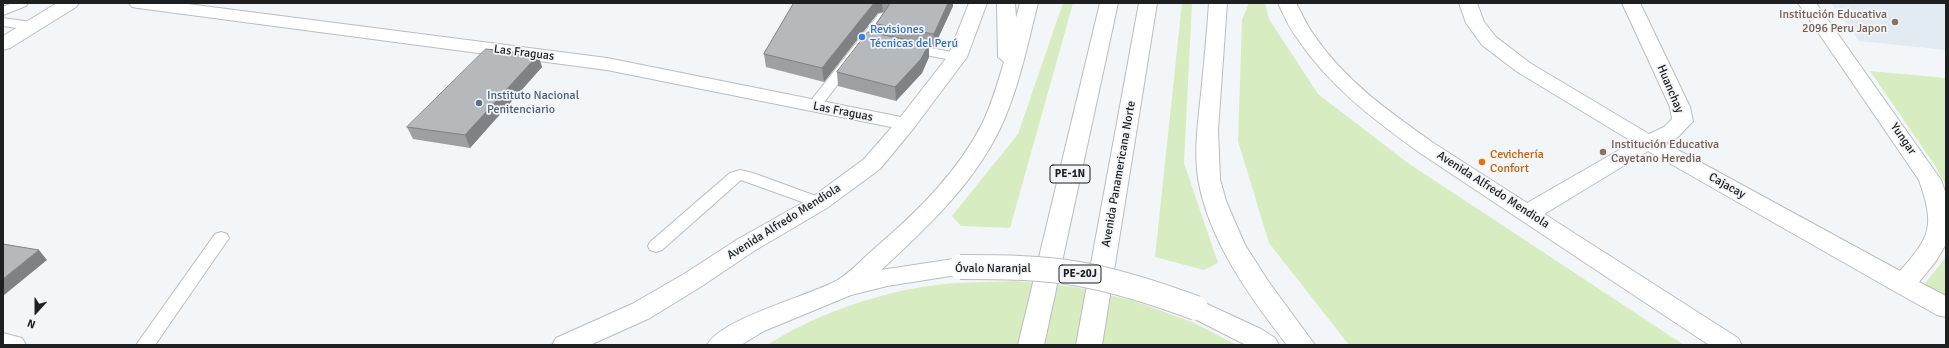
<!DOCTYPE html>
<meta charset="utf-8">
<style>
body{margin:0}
#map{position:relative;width:1949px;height:348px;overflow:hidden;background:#f3f6f8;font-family:Signika,sans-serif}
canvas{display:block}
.frame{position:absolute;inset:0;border:4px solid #1e1f20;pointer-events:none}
.north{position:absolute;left:16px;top:292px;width:40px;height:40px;-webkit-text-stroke:3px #f3f6f8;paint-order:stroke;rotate:201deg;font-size:11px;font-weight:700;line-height:16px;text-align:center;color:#1e1f20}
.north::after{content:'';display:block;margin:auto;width:14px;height:18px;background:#1e1f20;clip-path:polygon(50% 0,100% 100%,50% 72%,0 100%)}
</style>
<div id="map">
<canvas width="1949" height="348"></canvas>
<div class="frame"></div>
<div class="north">N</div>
</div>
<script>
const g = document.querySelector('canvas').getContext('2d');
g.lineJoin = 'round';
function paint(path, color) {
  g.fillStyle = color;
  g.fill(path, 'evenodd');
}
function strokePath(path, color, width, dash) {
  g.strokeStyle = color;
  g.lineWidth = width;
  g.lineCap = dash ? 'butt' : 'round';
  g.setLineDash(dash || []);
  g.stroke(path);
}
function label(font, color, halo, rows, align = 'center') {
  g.font = font + ' Signika,sans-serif';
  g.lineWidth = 3.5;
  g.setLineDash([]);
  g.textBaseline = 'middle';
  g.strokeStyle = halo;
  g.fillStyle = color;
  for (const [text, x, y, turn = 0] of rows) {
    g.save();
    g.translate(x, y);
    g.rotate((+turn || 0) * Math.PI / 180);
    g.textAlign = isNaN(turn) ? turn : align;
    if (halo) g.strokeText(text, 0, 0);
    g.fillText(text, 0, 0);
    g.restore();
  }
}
const built = new Path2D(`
 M1831,3H1946V50L1859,41Z`);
const green = new Path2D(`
 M1063,3H1073L1010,228L961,226L952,216L1018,134Z
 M1182,3H1192L1184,163L1218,263L1204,270L1155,257Z
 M1249,3H1265L1269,19L1318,94L1408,163L1684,345H1349L1269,243L1238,141L1242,20Z
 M1870,71L1946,78V186L1936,167Z
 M1946,257V299L1923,286Z
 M1016,281L1075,287L1134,301L1192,322L1237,345H767C821,311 893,287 957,283C977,282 996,282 1016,281Z`);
const lane = new Path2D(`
 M12,3H28L26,6L3,15V7Z
 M883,13L889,17L819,109H809L807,106L809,103L879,14Z
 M3,18L31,22L37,26L31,30L3,26Z
 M910,44L957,53L962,54L964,57L962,60L957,61L905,51L904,48L905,45Z
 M740,170L753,173L824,199L827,203L824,207L819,208L741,180L662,250L656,252L650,250L648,246L650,242L730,173Z
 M221,232L227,234L229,238L155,345H136L215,234Z`);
const street = new Path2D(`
 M57,3H79L76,7L10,48L3,50V36Z
 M129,3H180L607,58L906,118L913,119L916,124L913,129L906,130L607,70L138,8L132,7Z
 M1459,3H1477L1484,22L1496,37L1530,63L1649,134L1664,127L1672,119L1670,107L1622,3H1640L1690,107L1693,121L1678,137L1665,143L1900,271C1931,236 1935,226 1919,180L1798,3H1816L1941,180L1946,194V244L1936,261L1919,282L1946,296V317L1937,315L1894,291L1648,151L1536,219L1528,221L1520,219L1517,213L1520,207L1633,142L1516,71L1482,45L1466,23Z`);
const secondary = new Path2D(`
 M969,3H987L967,57L913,129L880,169L827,208L754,251L702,286L650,318L590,345H552L556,338L632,304L684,274L738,239L811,198L864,159L899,119L948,56Z
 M1278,3H1296C1302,14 1307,26 1314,35C1345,81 1391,113 1435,144L1738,338L1742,345H1709L1420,153C1374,120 1329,86 1297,38C1289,28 1284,15 1278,3Z
 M3,333L22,338L26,345H3Z`);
const highway = new Path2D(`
 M997,3H1015L1016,18L1020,3H1038C1028,42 1020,83 1004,120C978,180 928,227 881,270L960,258L969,261L972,267L969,273L887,286L851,295L764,331L741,345H707C722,318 806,297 836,281C850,273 863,258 875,248C917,212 958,172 983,122C992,103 998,82 1004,62L998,57Z
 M1100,3H1118L1044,345H1018Z
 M1139,3H1157L1102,345H1076Z
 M1209,3H1227L1218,130L1220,179L1226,201L1245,245L1268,281L1315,345H1287C1250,297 1208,240 1198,178C1194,151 1198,121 1201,94C1204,63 1207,33 1209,3Z
 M1196,299L1261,329L1275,338L1279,345H1246L1187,315L1183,308L1187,301Z`);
const highwayBridge = new Path2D(`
 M960,267C1000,267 1040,267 1079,274C1119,281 1158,294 1196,308`);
const wall = new Path2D(`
 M794,3H953V6L934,47L929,46V57L922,73L896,101L838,86L837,72L876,34V24L884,12H883L878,13L824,82L766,67L764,54Z
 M538,55L542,67L470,148L413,139L407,127Z`);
const shadedWall = new Path2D(`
 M874,3H882L883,12L878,13L824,82L822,68Z
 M948,3H953V6L934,47V34Z
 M929,44V57L922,73L896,101L895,87Z
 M538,55L542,67L470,148L465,135Z
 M39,250L47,260L3,296V279Z`);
const building = new Path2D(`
 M794,3H874L822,68L764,54Z
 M889,3H948L934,34L876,24L889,5Z
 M868,32L929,44L921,59L895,87L837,72Z
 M486,49L538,55L465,135L407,127Z
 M3,244L39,250L3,279Z`);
const markers = [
 [1895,22,4,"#8d6e63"],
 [862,37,4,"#3f7fe0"],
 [479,103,4,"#5c6f8a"],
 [1603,152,4,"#8d6e63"],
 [1482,162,4,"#e8710a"]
];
const shields = [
 [1070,174,40],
 [1080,274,42]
];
const shieldNames = [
 ["PE-1N",1070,174],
 ["PE-20J",1080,274]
];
const educationNames = [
 ["Institución Educativa",1887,15],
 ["2096 Peru Japon",1887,29],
 ["Institución Educativa",1611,145,"left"],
 ["Cayetano Heredia",1611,159,"left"]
];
const shopNames = [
 ["Revisiones",870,30],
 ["Técnicas del Perú",870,44]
];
const streetNames = [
 ["Las Fraguas",524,53,7],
 ["Huanchay",1670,89,67],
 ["Las Fraguas",843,112,11],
 ["Yungar",1903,139,55],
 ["Avenida Panamericana Norte",1119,174,-80],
 ["Cajacay",1727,186,29],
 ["Avenida Alfredo Mendiola",1493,190,33],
 ["Avenida Alfredo Mendiola",784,222,-32],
 ["Óvalo Naranjal",993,269]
];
const serviceNames = [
 ["Instituto Nacional",487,96],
 ["Penitenciario",487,110]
];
const foodNames = [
 ["Cevichería",1490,155],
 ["Confort",1490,169]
];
paint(built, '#e2ebf2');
paint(green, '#d7ecc1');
strokePath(lane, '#babdbf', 2);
strokePath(street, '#babdbf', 2);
strokePath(secondary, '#babdbf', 2);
strokePath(highway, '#babdbf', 2);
paint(lane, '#fff');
paint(street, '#fff');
paint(secondary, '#fff');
paint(highway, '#fff');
strokePath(highwayBridge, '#babdbf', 26, []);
strokePath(highwayBridge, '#fff', 24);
paint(wall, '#9d9fa1');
paint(shadedWall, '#7f8283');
paint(building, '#b6b9bb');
strokePath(building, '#7f8283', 1);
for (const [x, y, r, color] of markers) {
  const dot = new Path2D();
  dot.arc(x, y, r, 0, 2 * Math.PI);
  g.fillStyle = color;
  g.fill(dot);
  strokePath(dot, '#f3f6f8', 1.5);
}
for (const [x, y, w] of shields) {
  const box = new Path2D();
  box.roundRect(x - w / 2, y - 9, w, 18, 3);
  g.fillStyle = '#f3f6f8';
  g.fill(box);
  strokePath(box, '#1e1f20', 1);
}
label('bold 11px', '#1e1f20', null, shieldNames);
label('12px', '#785e54', '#f3f6f8', educationNames, 'right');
label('12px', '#366cbe', '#f3f6f8', shopNames, 'left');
label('12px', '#1e1f20', '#f3f6f8', streetNames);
label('12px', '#4e5e75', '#f3f6f8', serviceNames, 'left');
label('12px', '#c56008', '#f3f6f8', foodNames, 'left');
</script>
